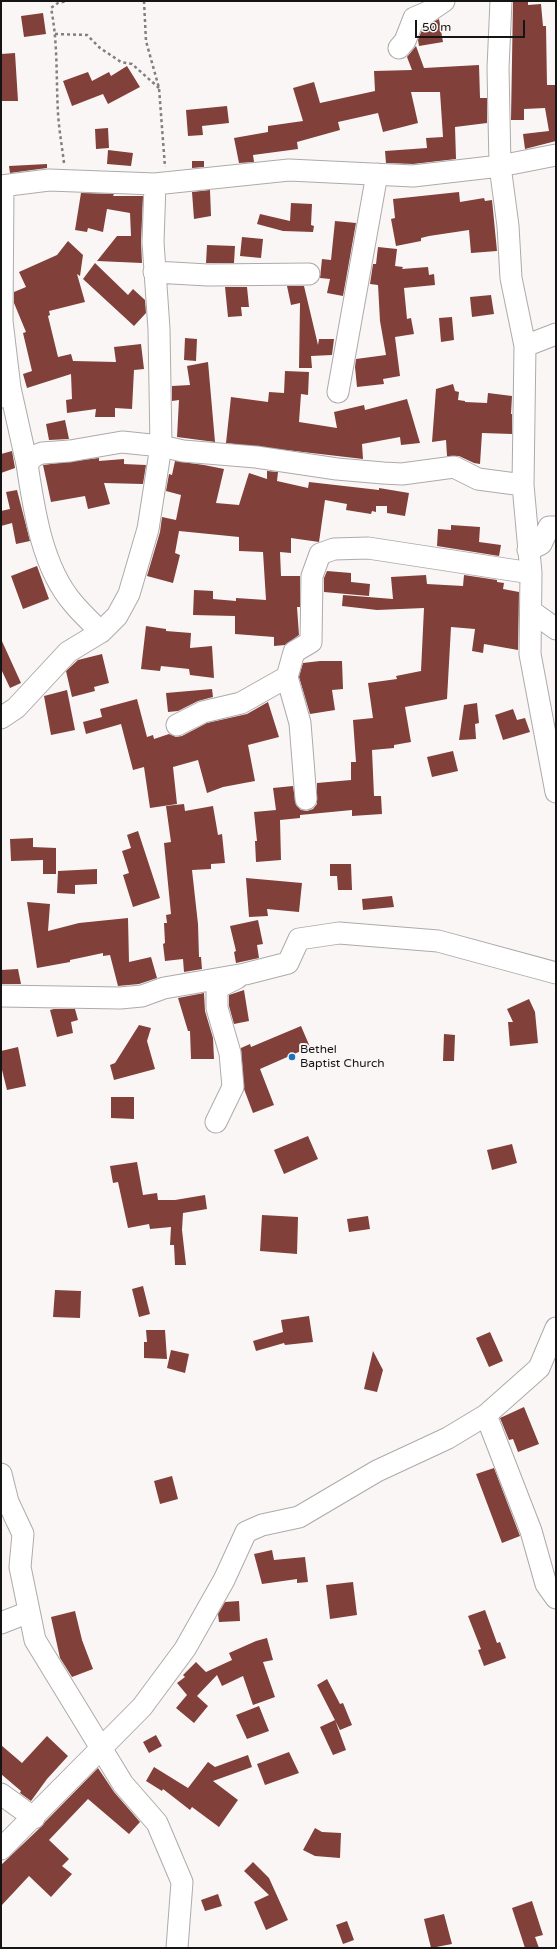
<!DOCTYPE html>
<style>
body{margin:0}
#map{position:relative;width:557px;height:1949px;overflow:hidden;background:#f9f6f5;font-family:"Varela Round",sans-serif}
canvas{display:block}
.frame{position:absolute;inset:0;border:2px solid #161515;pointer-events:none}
.scale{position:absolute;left:415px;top:20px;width:110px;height:18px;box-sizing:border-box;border:2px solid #161515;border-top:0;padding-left:5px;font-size:12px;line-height:14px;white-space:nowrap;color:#161515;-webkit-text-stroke:3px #f9f6f5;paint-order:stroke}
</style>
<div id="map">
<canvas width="557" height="1949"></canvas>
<div class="frame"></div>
<div class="scale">50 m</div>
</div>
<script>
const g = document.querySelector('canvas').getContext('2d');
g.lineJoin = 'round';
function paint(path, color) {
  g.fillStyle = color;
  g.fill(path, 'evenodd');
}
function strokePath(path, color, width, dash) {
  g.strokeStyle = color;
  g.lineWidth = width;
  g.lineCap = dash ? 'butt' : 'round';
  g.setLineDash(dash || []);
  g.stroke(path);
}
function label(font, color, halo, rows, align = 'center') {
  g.font = font + ' "Varela Round",sans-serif';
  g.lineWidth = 4;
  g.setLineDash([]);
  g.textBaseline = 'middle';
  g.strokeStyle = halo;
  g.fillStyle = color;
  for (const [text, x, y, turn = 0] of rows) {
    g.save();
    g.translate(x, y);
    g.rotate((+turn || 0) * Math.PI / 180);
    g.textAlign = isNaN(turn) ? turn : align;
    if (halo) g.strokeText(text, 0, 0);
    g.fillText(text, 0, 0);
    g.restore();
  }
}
const building = new Path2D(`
 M513,1H528V5L541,4L543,26H546L547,85H556V141L525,149L523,134L549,131L545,108L524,109V120H511Z
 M43,13L46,34L24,37L21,16Z
 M439,19L443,42L419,46L418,40L423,27Z
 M416,46L424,68L479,65L480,98H487V123L455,127L456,159L413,164L386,163L385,151L427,148L426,138L443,137L440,92H411L418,123L383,132L378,113L338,122L340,130L297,142L298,149L253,155L254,162L239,163L234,138L268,132V126L303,121L293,88L314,82L320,103L375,91L374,71L412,70L407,57Z
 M15,53L18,101H1V54Z
 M127,66L140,87L108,104L103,94L72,106L63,81L88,72L92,81L109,72L111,76Z
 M227,106L229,123L202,126L203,135L188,136L186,110Z
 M108,128L109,148L96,149L95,129Z
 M108,150L133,153L131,166L107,164Z
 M192,161H204V167L192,168Z
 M47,164V168L10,173L9,166Z
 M210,190L211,216L194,219L192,192Z
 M459,192L460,202L484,198L485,201L492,200L497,251L471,253L469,230L429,236L421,238V241L396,246L391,219L395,218L393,199Z
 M81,193L114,194L113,196H143L141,242L142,263L97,261L117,236H131L130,213L107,209L103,232L88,228L87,232L75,230Z
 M291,203L312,204L311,225L314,226L313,232L283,231L257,224L260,214L290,221Z
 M335,221L356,223L343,296L327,293L330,279L320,278L322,259L331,260Z
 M242,237L263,239L261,258L240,256Z
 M68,241L83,255L80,276L77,274L85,302L49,311L50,315L48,316L58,357L71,354L73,361L116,362L114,347L141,344L144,369L134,370L132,409L115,408V417H95L96,409L67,413L66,400L72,399L71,374L27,388L23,374L32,371L23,333L26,332L14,303V292L26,287L19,272L57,255Z
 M207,245L235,246L234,263H206Z
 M378,247L397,249L395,266L403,267L402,269L428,267L429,275L434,274L435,285L404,288L407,319L411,318L414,334L395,337L400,376L383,379L384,384L357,387L355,367L356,359L386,355L380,321L378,285L370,284L373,264H376Z
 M95,263L128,295L133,289L145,300L146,313L134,326L83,279Z
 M287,286H304L318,345L319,339H334L332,355L311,356L312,368H299L300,303L291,305Z
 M225,287H247L249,307H241L242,316L228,317Z
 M491,295L494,314L472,317L470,297Z
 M452,317L454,340L441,342L439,318Z
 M185,338L197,339L196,361L184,360Z
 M208,362L215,442L177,437L179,400L172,401V386L190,385L187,366Z
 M285,371L309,372L308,395L301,394L299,422L337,428L334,412L364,405L365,410L407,399L420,443L401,445L400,437L362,444L363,459L226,443L231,397L268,402L269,392L284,393Z
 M453,384L455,391L459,392L458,400L465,401V402L487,403L488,393L512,396L511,414H512V434L482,433L480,464L474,463L459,456H447L446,440L432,442L436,389Z
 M65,420L69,439L49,440L46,424Z
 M12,451L15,468L1,473V454Z
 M99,458V461L124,459V464L146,465L143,484L104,483L110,504L88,509L85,496L51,502L43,465Z
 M175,461L204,465L224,469L216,503L239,505L249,473L267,479V471L278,472L277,481L308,488L309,482L379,490V488L409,493L405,516L387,513V506H376V512L372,511L371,514L346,510L347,504L325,500L319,542L291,538V553L280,552L281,576H300V607H297L299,635L285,645L274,646V637L235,634V616L193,615L194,590L213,591V599L236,601V598L266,600L263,552L239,551V537L179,531L175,553L180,555L173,583L147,576L160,532L162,517L176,520L181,495L166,491L169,474L172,475Z
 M17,490L30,541L16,544L12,523L1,526V511L10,509L6,492Z
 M451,525L480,527L479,542L501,545L499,556L437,546L438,529L451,530Z
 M37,566L49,599L23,609L11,576Z
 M327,571L351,573V582L370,584L369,596L324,592V578Z
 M426,575L427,584L463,586L464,575L497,580V582L504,583L503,589L519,592L518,650L484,644L483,653L472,651L475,629L451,627L447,699L405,707L411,742L394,745V748L372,750L374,796H381L382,814L352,816V810L300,815V818L280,820L281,860L256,862L255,841H257L254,812L276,810L273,788L293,786L296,805L301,810L307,811L313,809L317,804V783L351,780V762H356L353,720L373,718L368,683L397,679L396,676L421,671L424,608L377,610L342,606L343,595L393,599L391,577Z
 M146,626L166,629V631L191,633L190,648L212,646L214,678L190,675L189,669L161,666L160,671L141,669Z
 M1,639L21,683L10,688L1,669Z
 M102,654L109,683L94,687L95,691L72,697L66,671L78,660Z
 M320,661H342L343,689L332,690L335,710L310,714L299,677L303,663Z
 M212,689L213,697L198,701L178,711L168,712L166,693Z
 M67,690L75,730L51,735L44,696Z
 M137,699L147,737L153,735L154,739L169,734L176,737L182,736L207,723L247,714L268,702L279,737L248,745L255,781L223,787L207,793L198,760L173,767L177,804L150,808L144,767L133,770L121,724L86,734L83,722L102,717L100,709Z
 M477,703L479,723L475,724L476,739L459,740L464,705Z
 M513,709L517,720L525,718L530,732L503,740L495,715Z
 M453,751L458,771L432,777L427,757Z
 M184,804L185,811L213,806L218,835L222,834L225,863L211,864V869L192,870L198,924L199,957H201L202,969L184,972L183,959L165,961L163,944L165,943L164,923H167L166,915L171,914L164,843L171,842L166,806Z
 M138,831L160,898L133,907L123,875L129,873L122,851L131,848L127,835Z
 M33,838V847L56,848V874H43V860L11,861L10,839Z
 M330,864H351L352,890H338L337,876H330Z
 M97,869V884L75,885V894L57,893L58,871Z
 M246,878L302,883L299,912L267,909L268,916L249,917Z
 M392,896L394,907L363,910L362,899Z
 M27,902L50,904L48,931L79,923L128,918L129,962L151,957L157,978L139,984L118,986L110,955L103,956V953L70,960V962L37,968Z
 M258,920L263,944L257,945L259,958L236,963L234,952L236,951L230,926Z
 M18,969L21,984H1V970Z
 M244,990L249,1021L234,1024L229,1006V995Z
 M204,993L205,1011L213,1038L214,1059H191L190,1031H188L178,998Z
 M529,999L535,1012L538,1043L510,1046L508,1022H513L507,1009Z
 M54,1009H75L78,1020L71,1022L73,1033L57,1037L50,1010Z
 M139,1025L151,1028L147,1041L155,1069L114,1080L110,1065L115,1063Z
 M301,1026L310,1047L260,1069L274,1105L253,1113L244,1089L241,1048L250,1044L251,1047Z
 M444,1034L455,1035L454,1061H443Z
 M18,1047L26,1086L7,1090L1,1066V1051Z
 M111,1097H134V1119L111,1118Z
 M308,1136L318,1159L284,1174L274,1150Z
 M512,1144L517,1163L492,1170L487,1150Z
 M137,1162L143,1195L157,1193L158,1200H175L205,1195L207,1209L183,1213L182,1230L186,1265H175L174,1245H170L171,1227L150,1229L149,1224L128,1228L118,1182L113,1183L110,1166Z
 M262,1215L298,1217L297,1254L260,1251Z
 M368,1216L370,1229L349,1232L347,1219Z
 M143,1286L150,1314L139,1317L132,1289Z
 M55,1290L81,1291L80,1318L53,1317Z
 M309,1316L313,1342L285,1345L284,1343L256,1351L253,1341L283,1332L281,1320Z
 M146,1330H165L167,1359L144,1358V1342H147Z
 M490,1332L503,1361L489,1367L476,1338Z
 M171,1350L189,1354L185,1373L167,1368Z
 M373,1351L383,1370L377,1392L364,1389Z
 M524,1407L539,1444L518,1452L513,1439L509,1440L500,1418Z
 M494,1468L520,1536L502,1543L476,1474Z
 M172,1476L178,1499L160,1504L154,1481Z
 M272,1550L274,1560L305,1557L308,1582L297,1583V1579L262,1584L254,1554Z
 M353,1582L357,1615L330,1619L326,1585Z
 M239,1601L240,1621L219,1622L218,1614L225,1602Z
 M485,1610L497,1643L500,1642L506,1658L484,1666L478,1650L481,1649L468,1616Z
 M75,1611L82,1640L93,1669L72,1677L60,1658L51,1617Z
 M267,1638L273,1660L263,1662L275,1697L253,1705L243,1676L222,1686L217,1675L197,1696L208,1706L194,1723L176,1708L187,1695L177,1683L185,1677L183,1675L196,1662L206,1672L232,1660L229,1653L256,1641Z
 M327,1679L340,1704L343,1703L352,1725L340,1730L317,1685Z
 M259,1706L269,1731L247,1739L236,1715Z
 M335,1720L346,1750L333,1755L320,1727Z
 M156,1735L162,1746L149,1753L143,1742Z
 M47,1736L68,1756L47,1779L31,1801L20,1793L21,1791L1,1774V1745L22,1763Z
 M289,1752L299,1773L265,1785L257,1764Z
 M248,1755L252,1767L213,1781L238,1800L219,1827L192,1807L190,1810L163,1789L162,1791L146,1781L154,1767L188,1788L208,1762L215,1767Z
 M98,1768L114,1792L140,1822L129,1834L88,1799L49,1840L69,1859L62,1866L72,1874L51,1897L29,1876L1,1906V1865L43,1825L45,1822Z
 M315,1828L322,1832L341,1833L340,1858L315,1856L303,1850Z
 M253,1862L269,1878L288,1920L266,1930L254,1902L269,1895L244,1871Z
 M218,1894L222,1906L205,1911L201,1900Z
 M532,1901L543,1935L535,1937L539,1948H525L512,1908Z
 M444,1914L452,1944L431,1948L424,1919Z
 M347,1921L354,1940L343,1944L336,1925Z`);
const path = new Path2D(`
 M144,1L146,41L159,88L165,167
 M55,34L87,35L100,48L121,62L132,64L159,88
 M64,163C62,146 59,130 58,113C56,78 58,43 51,8L58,3L67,1`);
const minor = new Path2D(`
 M501,1L498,68L500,166L556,155
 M399,48L405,41L414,18L428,12L444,1
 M1,186L49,180L155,184L289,170L413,176L500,166L508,226L511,278L525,346L523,485L531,573L530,654L556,792
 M154,272L208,275L309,274
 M525,346L556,334
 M10,388L27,464
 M338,392L377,174
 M1,397L10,388L2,321L3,186
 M528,550L541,544L549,527H556
 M531,611L556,629
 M101,632C92,623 81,613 73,603C42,567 34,510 27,464L34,456L42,453L70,451L122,442L161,446L159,329L153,242L155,184
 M1,718L16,708L68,652L101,632L117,616L129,594L148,529L161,446L183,451L256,457L337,469L383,473L402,474L454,467L478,479L523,485
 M177,725L203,712L241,703L287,677
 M306,799L300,723L287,677L294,652L311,642L312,576L320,554L334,549L368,548L531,573
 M1,996L120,998L142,996L164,988L245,974L288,963L299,939L339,933L438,941L556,973
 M216,1122L233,1087L230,1053L217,1008V988L237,978
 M486,1415L531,1531L546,1584L556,1598
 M1,1474L8,1502L23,1534L20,1567L35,1640L123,1784L157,1823L182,1882L177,1948
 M1,1623L29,1612
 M1,1794L34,1818
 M1,1849L142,1707L185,1649L224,1580L246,1532L262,1525L299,1517L377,1471L448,1438L486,1415L539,1368L556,1328`);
const markers = [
 [292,1057,4,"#1a72bf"]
];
const poiNames = [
 ["Bethel",300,1050],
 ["Baptist Church",300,1064]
];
paint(building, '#81403a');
strokePath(minor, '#aeaaaa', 23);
strokePath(path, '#817f7f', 2.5, [3, 3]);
strokePath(minor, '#fff', 21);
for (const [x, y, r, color] of markers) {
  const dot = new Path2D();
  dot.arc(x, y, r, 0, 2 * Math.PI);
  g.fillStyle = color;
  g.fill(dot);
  strokePath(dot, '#f9f6f5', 1.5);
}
label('12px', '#161515', '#f9f6f5', poiNames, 'left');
</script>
